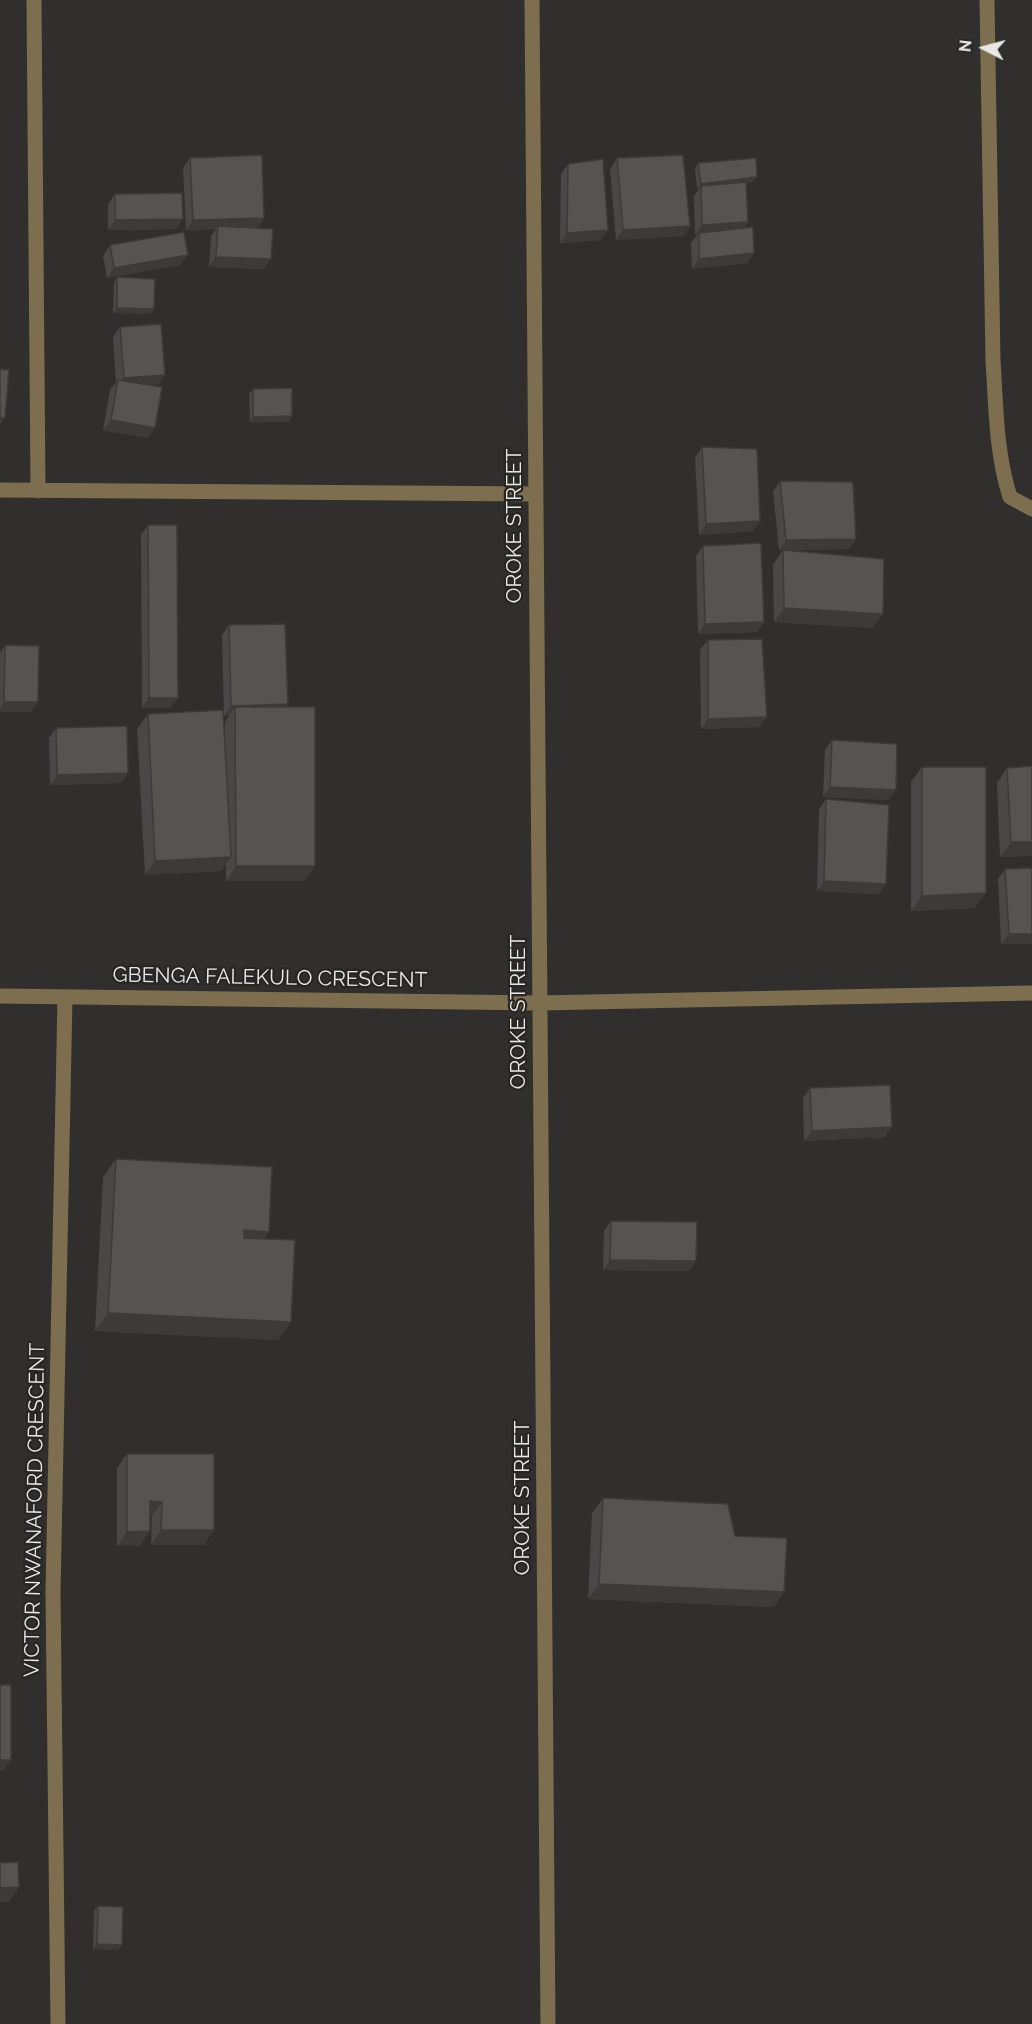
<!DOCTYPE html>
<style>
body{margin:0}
#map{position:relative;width:1032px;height:2024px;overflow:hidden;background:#302f2d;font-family:Raleway,sans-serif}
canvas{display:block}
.north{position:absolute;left:954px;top:18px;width:60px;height:60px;-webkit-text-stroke:4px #272623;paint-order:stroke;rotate:276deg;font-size:16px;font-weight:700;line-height:24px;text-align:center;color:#e9e8e6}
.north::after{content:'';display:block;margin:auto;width:21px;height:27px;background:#e9e8e6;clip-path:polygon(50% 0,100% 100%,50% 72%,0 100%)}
</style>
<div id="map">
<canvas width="1032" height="2024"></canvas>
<div class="north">N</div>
</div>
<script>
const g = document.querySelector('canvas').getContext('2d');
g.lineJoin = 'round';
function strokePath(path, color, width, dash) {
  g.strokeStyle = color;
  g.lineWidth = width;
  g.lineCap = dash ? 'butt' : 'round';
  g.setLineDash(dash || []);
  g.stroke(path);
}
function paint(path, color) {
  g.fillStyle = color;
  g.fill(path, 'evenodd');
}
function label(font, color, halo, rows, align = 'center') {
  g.font = font + ' Raleway,sans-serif';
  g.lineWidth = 4.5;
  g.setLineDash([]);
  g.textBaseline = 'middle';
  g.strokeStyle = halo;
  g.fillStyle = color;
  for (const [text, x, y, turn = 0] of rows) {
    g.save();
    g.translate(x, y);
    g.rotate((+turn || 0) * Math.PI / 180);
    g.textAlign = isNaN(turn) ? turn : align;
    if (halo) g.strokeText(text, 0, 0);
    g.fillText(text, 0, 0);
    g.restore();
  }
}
const street = new Path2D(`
 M34,0L38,491
 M532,0L548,2024
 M987,0L993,360C996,406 996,454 1010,497L1032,509
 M0,490L536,494
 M0,996L540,1003L1032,993
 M58,2024L53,1593L65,997`);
const wall = new Path2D(`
 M190,158L264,218L257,228L264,269L209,267L211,236L216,229L186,230L183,168Z
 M617,158L690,226L683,236L616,240L610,169Z
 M698,163L753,182L746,183L743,228L754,253L747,263L692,269L691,243L697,235H695L694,196L699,189H697L695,168Z
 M568,164L601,240L560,243L561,174Z
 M115,194L176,229L108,230V204Z
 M110,245L180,265L107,278L103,256Z
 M117,277L150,314L113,313L114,283Z
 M120,327L165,375L158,385L152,386L148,438L103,430L110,390L116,382L113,337Z
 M253,389L292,416L289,422H250L249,394Z
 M702,447L753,531L699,535L695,458Z
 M780,481L856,539L849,549L779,550L773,491Z
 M148,525L171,708H142L141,535Z
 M703,546L764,622L757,632L698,634L696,556Z
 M783,550L883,614L872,628L774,622L773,565Z
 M229,625L288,704L286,707L315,866L305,881H226V864L220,871L145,875L137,729L148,714L225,740V722L229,716H224L222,635Z
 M708,640L759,727L701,729L700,650Z
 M5,645L31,712H0V653Z
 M56,728L121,783L50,785L49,738Z
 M832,740L889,800L823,797L825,750Z
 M1032,766V856L1000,857L997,783L1007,768Z
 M922,767L975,908L911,911V782Z
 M826,799L879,894L817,891L819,809Z
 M1032,868V944H1001L998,879L1005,869Z
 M810,1088L885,1137L804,1141L803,1098Z
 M116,1159L264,1239L291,1322L278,1340L95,1331L103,1177Z
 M611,1221L696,1261L689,1271L603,1270L604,1231Z
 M127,1454L204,1545H151L152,1516H150L140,1546H117V1468Z
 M603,1498L774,1607L588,1599L592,1513Z
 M98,1906L118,1950L93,1949L94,1911Z`);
const shadedWall = new Path2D(`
 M757,177L753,182L701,189V186L699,189H697L701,184Z
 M264,218L257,228L218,226L215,229L186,230L193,220Z
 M183,219L176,229L108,230L115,220Z
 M748,222L741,232L699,233L697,235H695L702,225Z
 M690,226L683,236L616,240L623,230Z
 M608,230L601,240L560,243L567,233Z
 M754,253L747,263L692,269L699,259Z
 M188,255L180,265L107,278L114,268Z
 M216,257L271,259L264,269L209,267Z
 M117,308L154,309L150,314L113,313Z
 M165,375L158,385L117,388L124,378Z
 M292,416L289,422H250L253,417Z
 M0,418H5L0,425Z
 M111,420L155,428L148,438L103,430Z
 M760,521L753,531L699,535L706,524Z
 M856,539L849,549L779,550L786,540Z
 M784,608L883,614L872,628L774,622Z
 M764,622L757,632L698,634L705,624Z
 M149,698H178L171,708H142Z
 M4,702H38L31,712H0V708Z
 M288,704L281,714L235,707L229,716H224L231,706Z
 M767,717L759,727L701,729L708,719Z
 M128,773L121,783L50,785L57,775Z
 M830,787L896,790L889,800L823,797Z
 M1011,842H1032V856L1000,857Z
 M231,857L220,871L145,875L155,861Z
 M236,866H315L305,881H226Z
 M824,881L886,884L879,894L817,891Z
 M986,893L975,908L911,911L922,896Z
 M1009,934H1032V944H1001Z
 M892,1127L885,1137L804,1141L812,1131Z
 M244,1230L269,1232L256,1250L231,1249Z
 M610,1260L696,1261L689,1271L603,1270Z
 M108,1313L291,1322L278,1340L95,1331Z
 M150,1501L162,1502L152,1516H140Z
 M161,1530H214L204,1545H151Z
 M150,1531L140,1546H117L127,1532Z
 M599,1584L784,1592L774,1607L588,1599Z
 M0,1760H11L4,1770H0Z
 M19,1887L9,1902H0V1888Z
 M97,1944L122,1945L118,1950L93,1949Z`);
const building = new Path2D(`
 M262,155L264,218L193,220L190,158Z
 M683,155L690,226L623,230L617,158Z
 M756,158L757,177L701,184L698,163Z
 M603,159L608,230L567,233L568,164Z
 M746,182L748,222L702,225L701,186Z
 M182,193L183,219L115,220V194Z
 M218,226L273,229L271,259L216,257Z
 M753,227L754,253L699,259V233Z
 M184,232L188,255L114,268L110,245Z
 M117,277L155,279L154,309L117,308Z
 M161,324L165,375L124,378L120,327Z
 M0,369L9,370L5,418H0Z
 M118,380L162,387L155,428L111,420Z
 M292,388V416L253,417V389Z
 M702,447L757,449L760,521L706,524Z
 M780,481L853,482L856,539L786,540Z
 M148,525H177L178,698H149Z
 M761,543L764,622L705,624L703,546Z
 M783,550L884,559L883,614L784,608Z
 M285,624L288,704L231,706L229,625Z
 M762,639L767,717L708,719V640Z
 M5,645L39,646L38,702H4Z
 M235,707H315V866H236Z
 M223,710L231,857L155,861L148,714Z
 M127,726L128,773L57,775L56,728Z
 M832,740L897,744L896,790L830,787Z
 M1032,766V842H1011L1007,768Z
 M922,767H986V893L922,896Z
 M826,799L889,805L886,884L824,881Z
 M1032,868V934H1009L1005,869Z
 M890,1085L892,1127L812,1131L810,1088Z
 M116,1159L272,1167L269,1232L244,1230V1238L295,1240L291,1322L108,1313Z
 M611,1221L697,1222L696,1261L610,1260Z
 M127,1454H214V1530H161L162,1502L150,1501V1531L127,1532Z
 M603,1498L728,1504L735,1536L787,1538L784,1592L599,1584Z
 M0,1685H11V1760H0Z
 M18,1862L19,1887L0,1888V1863Z
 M98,1906L123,1907L122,1945L97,1944Z`);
const streetNames = [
 ["OROKE STREET",515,526,-90],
 ["GBENGA FALEKULO CRESCENT",270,978,1],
 ["OROKE STREET",519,1012,-90],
 ["OROKE STREET",523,1498,-90],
 ["VICTOR NWANAFORD CRESCENT",35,1510,-89]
];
strokePath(street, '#7c6e4f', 15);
paint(wall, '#494846');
paint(shadedWall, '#3c3b39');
paint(building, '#555451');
strokePath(building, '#3c3b39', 1.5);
label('21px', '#e9e8e6', '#272623', streetNames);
</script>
